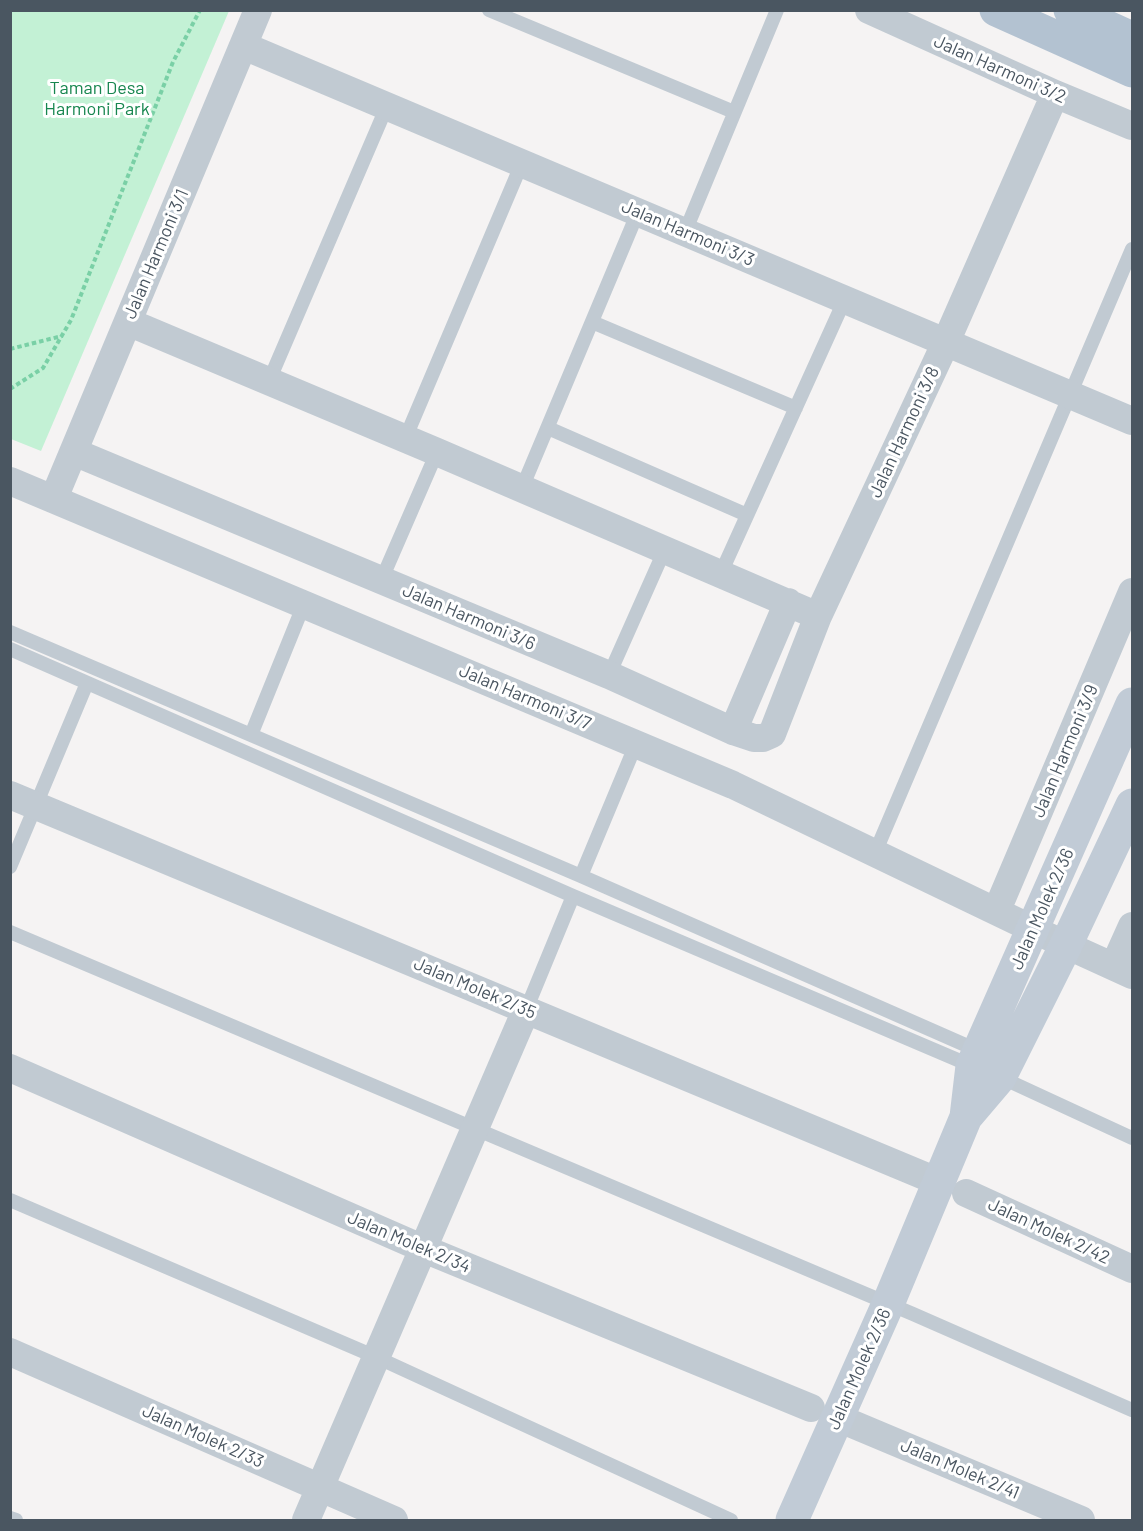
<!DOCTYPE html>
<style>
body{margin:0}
#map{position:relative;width:1143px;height:1531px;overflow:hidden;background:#f5f3f3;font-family:Barlow,sans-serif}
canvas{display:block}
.frame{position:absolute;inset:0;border:12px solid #4a5661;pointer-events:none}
</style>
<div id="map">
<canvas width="1143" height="1531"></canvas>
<div class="frame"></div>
</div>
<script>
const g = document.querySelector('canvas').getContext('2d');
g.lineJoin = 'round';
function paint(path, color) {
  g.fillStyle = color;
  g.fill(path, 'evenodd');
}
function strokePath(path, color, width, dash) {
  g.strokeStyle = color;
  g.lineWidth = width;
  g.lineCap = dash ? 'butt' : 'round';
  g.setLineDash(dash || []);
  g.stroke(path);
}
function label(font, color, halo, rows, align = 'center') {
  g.font = font + ' Barlow,sans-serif';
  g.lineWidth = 6;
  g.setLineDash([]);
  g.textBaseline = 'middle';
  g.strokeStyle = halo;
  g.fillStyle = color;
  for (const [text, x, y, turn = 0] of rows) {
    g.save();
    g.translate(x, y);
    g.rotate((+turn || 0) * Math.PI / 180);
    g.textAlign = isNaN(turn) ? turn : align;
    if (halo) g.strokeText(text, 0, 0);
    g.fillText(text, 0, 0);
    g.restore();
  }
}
const green = new Path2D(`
 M10,11H229L41,451L11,439Z`);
const path = new Path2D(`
 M10,349L62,336
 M10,389L43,368L71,320L173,62L200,10`);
const lane = new Path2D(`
 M489,10L734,112
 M685,232L777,10
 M592,322L796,408
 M269,381L387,106
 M548,428L747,515
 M405,439L522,163
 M522,488L638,212
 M721,573L845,299
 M381,581L437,452
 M10,632L581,876L979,1051
 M10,649L573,896L972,1066
 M609,675L665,549
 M251,735L304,604
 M875,853L1132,249
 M10,867L87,683
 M581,876L636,744
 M10,932L913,1314L1132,1410
 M526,1010L573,896
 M1000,1077L1132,1138
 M10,1200L376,1357L731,1520
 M10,1518L16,1520`);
const street = new Path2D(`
 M869,10L1055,94L1132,126
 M244,46L1132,421
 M128,322L437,452L818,616
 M74,452L609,675L733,731L754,738H763L772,734L818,616L946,342L1055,94
 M10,481L733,785L1066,945L1132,975
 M54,498L258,10
 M733,731L788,602
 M10,795L939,1182
 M997,910L1132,592
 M1114,966L1132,926
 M10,1068L424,1249L811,1408
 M966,1193L1132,1269
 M10,1352L394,1520
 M838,1418L1081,1520
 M306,1520L526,1010`);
const secondary = new Path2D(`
 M966,1117L1000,1077L1066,945L1132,805
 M792,1520L888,1304L966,1117L972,1066L1132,704`);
const primary = new Path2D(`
 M996,10L1132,71
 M1070,10L1132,38`);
const streetNames = [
 ["Jalan Harmoni 3/2",1000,69,24],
 ["Jalan Harmoni 3/3",688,233,23],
 ["Jalan Harmoni 3/1",156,254,-67],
 ["Jalan Harmoni 3/8",904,432,-65],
 ["Jalan Harmoni 3/6",469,617,23],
 ["Jalan Harmoni 3/7",525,697,23],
 ["Jalan Harmoni 3/9",1065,751,-67],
 ["Jalan Molek 2/36",1042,909,-66],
 ["Jalan Molek 2/35",475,988,23],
 ["Jalan Molek 2/42",1049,1231,25],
 ["Jalan Molek 2/34",409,1242,23],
 ["Jalan Molek 2/36",859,1369,-66],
 ["Jalan Molek 2/33",203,1436,24],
 ["Jalan Molek 2/41",960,1469,23]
];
const parkNames = [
 ["Taman Desa",97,88],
 ["Harmoni Park",97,109]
];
paint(green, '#c3f1d5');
strokePath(path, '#7ad0a6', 4, [4.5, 3]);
strokePath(lane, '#c1cad2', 14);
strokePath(street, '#c1cad2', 28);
strokePath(secondary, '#c1cbd6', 33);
strokePath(primary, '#b3c2d1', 33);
label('18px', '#4a5661', '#fff', streetNames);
label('18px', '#17864f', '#fff', parkNames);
</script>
